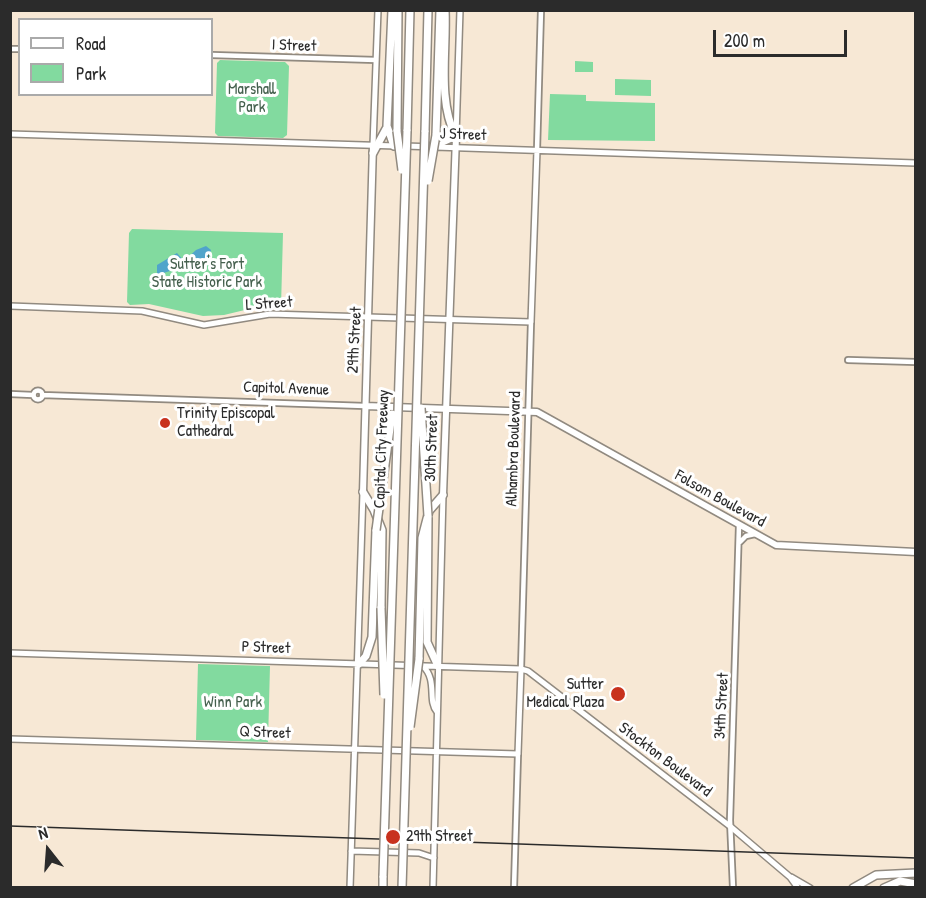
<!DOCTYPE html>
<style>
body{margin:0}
#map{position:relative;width:926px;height:898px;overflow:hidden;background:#f7e8d5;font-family:"Patrick Hand",sans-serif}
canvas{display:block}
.frame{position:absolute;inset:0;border:12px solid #2b2b2b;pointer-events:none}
.legend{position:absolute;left:18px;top:18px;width:195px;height:78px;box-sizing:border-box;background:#fff;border:2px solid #aaa;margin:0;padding:8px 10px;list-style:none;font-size:18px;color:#2b2b2b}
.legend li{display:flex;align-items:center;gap:12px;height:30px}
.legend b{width:30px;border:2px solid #aaa}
.north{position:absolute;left:18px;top:820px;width:60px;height:60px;-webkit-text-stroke:4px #fff;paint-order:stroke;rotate:343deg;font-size:16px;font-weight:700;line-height:24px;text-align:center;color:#2b2b2b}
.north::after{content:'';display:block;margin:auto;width:21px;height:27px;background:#2b2b2b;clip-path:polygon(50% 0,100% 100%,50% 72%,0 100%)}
.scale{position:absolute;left:713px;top:30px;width:134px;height:27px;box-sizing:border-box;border:3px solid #2b2b2b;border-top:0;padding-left:8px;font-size:18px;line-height:21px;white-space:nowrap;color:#2b2b2b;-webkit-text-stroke:4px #fff;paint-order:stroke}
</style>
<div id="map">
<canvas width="926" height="898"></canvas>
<div class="frame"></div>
<ul class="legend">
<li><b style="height:8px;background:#fff"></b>Road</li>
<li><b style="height:16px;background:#82da9f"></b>Park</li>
</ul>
<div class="north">N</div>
<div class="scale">200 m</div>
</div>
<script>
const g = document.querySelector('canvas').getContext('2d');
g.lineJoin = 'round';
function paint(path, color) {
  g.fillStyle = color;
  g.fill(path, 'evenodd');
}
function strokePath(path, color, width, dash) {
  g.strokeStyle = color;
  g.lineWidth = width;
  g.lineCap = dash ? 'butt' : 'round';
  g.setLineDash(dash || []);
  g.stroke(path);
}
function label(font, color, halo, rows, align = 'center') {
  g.font = font + ' "Patrick Hand",sans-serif';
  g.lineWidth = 6;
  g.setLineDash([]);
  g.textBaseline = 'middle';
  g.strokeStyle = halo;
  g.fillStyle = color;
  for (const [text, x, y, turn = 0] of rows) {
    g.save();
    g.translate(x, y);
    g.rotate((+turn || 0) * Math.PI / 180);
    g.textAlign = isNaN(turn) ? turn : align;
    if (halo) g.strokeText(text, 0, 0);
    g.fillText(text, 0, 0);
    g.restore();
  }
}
const green = new Path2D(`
 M220,60L285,62L289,66L287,135L283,138L218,136L215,133L217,63Z
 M575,61L593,62V72H575Z
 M615,79L651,80V96L615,95Z
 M550,94L586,95V101L655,103V141L548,140Z
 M132,229L283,233L281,307L278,309H272V307L256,310L253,308L224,315L203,316L149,304L130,305L127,302L129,233Z
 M198,664L270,666L268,742L196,740Z`);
const water = new Path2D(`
 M206,246L211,250L209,257L182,271L180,263L176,261L170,271L157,275V265L177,253L184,261L196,250Z`);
const tertiary = new Path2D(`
 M10,49H20
 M212,55L376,60
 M537,150L541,10
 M848,360L916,362
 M33.5 395a4.5 4.5 0 1 1 9 0a4.5 4.5 0 1 1-9 0Z
 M10,394L33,395
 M42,395L365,406
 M740,542L746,536L755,534
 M521,669L531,322
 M514,888L518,754
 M733,888L730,820L739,525`);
const secondary = new Path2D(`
 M10,134L396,146
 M373,145L378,10
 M405,146L916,163
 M434,147L456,137L460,10
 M10,306L142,311L204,325L270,314L531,322L537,150
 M10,653L521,669L528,671L731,827L790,877L798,888
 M423,666C438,681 427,700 437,712
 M10,739L518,754L521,669
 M351,851L419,853L434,858
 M791,877L810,888
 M350,888L363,492
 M433,888L443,495`);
const primary = new Path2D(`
 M365,406L537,412L776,545L916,552
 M363,492L373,145
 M443,495L456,137`);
const motorway = new Path2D(`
 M392,10L387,126L394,146
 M445,10C447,51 437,100 456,137
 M397,131L398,10
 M407,131L410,10
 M425,132L428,10
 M436,135L440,10
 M373,153L386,129
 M363,492L374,510L382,530L381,608
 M428,518L427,642L438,666
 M419,659L422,538L429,511L443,495
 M359,664L366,656L372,637L376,530
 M383,888V876
 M853,888L876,875L916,873
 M884,888L900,881L916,884`);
const tram = new Path2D(`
 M10,826L916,858`);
const motorwayBridge = new Path2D(`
 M397,131L402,170
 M428,181L436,135
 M421,408L428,516
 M376,530L392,414
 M381,608L384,695
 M410,727L419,659
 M383,876L407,131
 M402,888L425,132`);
const markers = [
 [165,423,6,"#c8321e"],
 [618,694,8,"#c8321e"],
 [393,837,8,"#c8321e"]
];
const streetNames = [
 ["I Street",294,46,2],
 ["J Street",463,135,2],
 ["L Street",269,304,-4],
 ["29th Street",355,340,-87],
 ["Capitol Avenue",286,389,2],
 ["30th Street",432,448,-88],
 ["Capital City Freeway",382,449,-88],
 ["Alhambra Boulevard",514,449,-88],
 ["Folsom Boulevard",720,499,29],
 ["P Street",266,648,2],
 ["34th Street",722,706,-87],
 ["Q Street",265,733,2],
 ["Stockton Boulevard",665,760,37]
];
const parkNames = [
 ["Marshall",252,90],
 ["Park",252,108],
 ["Sutter's Fort",207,265],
 ["State Historic Park",207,283],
 ["Winn Park",233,703]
];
const poiNames = [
 ["Trinity Episcopal",177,414],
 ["Cathedral",177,432],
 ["Sutter",604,685,"right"],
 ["Medical Plaza",604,703,"right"],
 ["29th Street",406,837]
];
paint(green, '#82da9f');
paint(water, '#50a4cb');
strokePath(tertiary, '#918a80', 8);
strokePath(secondary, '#918a80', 8);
strokePath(primary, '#918a80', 9);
strokePath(motorway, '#918a80', 10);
strokePath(tertiary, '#fff', 4.5);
strokePath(secondary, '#fff', 5);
strokePath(primary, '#fff', 6);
strokePath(motorway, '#fff', 7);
strokePath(tram, '#2b2b2b', 1.5);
strokePath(motorwayBridge, '#918a80', 10, []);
strokePath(motorwayBridge, '#fff', 7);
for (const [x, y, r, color] of markers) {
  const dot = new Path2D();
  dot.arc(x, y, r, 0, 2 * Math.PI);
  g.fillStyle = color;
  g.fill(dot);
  strokePath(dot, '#fff', 2);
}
label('16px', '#2b2b2b', '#fff', streetNames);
label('16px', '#45604e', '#fff', parkNames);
label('16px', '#2b2b2b', '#fff', poiNames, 'left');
</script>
